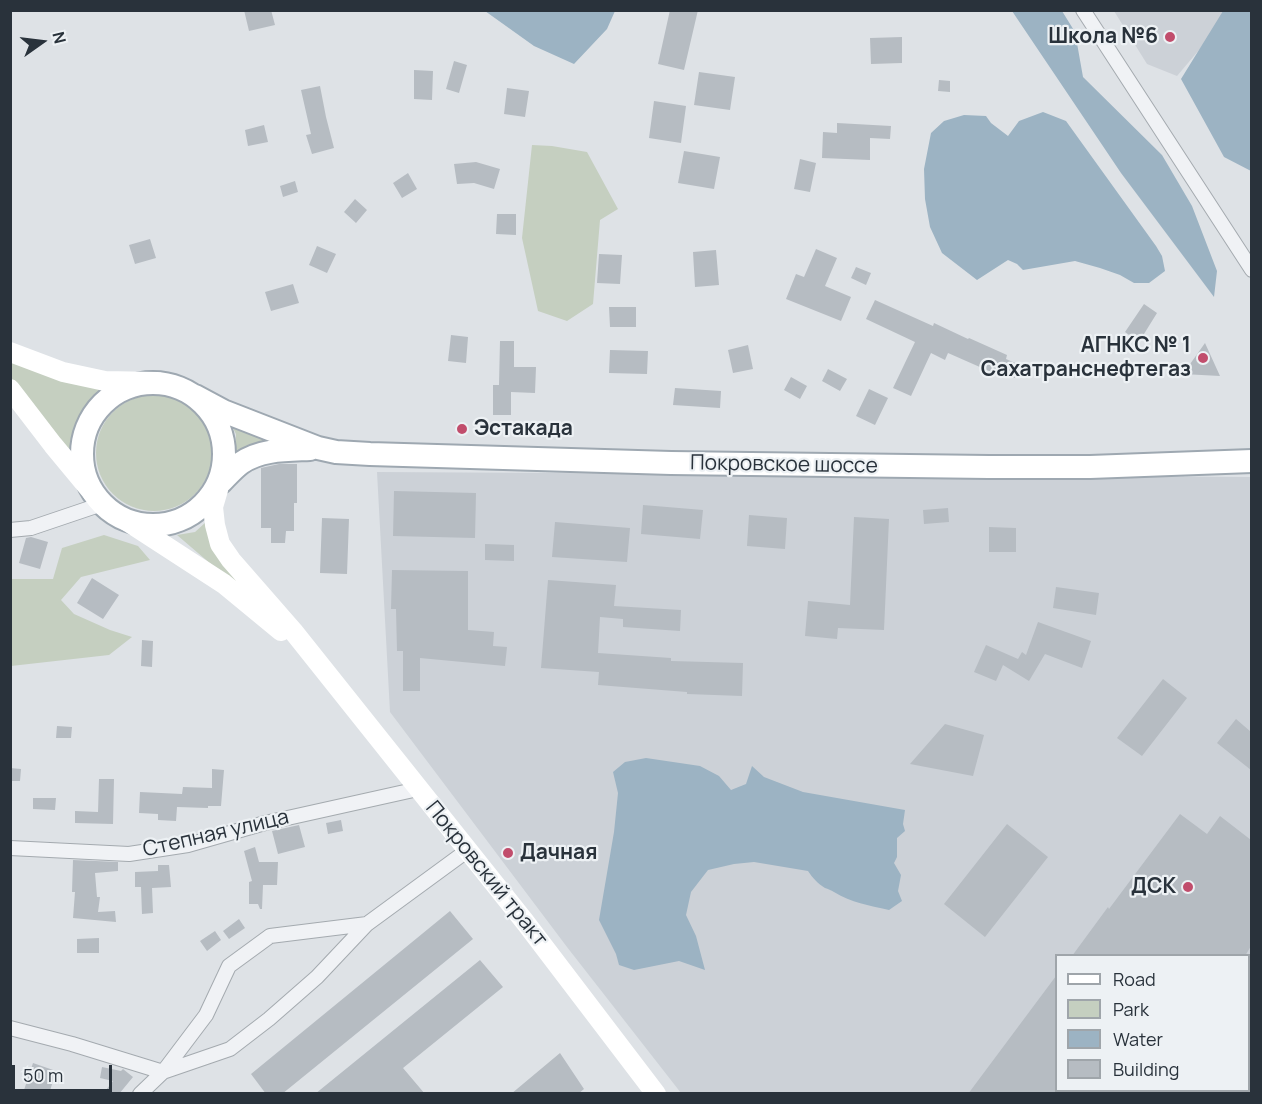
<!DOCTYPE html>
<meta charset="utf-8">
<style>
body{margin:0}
#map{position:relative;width:1262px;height:1104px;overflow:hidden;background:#dee2e6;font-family:Manrope,sans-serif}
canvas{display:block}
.frame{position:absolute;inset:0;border:12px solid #29323b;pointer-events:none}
.legend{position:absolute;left:1055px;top:954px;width:195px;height:138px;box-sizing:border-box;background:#edf1f4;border:2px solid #9fa5aa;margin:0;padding:8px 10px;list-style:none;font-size:18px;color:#29323b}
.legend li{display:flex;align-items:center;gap:12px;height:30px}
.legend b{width:30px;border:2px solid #9fa5aa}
.north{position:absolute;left:12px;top:12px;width:60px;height:60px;-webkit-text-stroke:4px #edf1f4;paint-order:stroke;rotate:76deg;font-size:16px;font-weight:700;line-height:24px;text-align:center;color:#29323b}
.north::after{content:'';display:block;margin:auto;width:21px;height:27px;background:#29323b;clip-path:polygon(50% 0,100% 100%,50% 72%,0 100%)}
.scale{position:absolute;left:12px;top:1065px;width:100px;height:27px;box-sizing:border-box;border:3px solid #29323b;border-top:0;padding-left:8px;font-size:18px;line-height:21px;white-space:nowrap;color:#29323b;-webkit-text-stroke:4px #edf1f4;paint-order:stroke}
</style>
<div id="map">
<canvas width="1262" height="1104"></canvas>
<div class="frame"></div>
<ul class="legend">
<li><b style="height:8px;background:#fff"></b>Road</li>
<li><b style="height:16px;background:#c5cfc0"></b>Park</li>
<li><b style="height:16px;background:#9cb3c3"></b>Water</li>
<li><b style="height:16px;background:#b6bcc2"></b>Building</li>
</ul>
<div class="north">N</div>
<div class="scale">50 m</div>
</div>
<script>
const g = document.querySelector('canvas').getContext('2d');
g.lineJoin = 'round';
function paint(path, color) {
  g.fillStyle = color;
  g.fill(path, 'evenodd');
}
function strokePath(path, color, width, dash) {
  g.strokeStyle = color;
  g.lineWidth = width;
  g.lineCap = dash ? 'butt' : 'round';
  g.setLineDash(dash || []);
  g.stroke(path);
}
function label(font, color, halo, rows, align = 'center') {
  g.font = font + ' Manrope,sans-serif';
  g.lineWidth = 4.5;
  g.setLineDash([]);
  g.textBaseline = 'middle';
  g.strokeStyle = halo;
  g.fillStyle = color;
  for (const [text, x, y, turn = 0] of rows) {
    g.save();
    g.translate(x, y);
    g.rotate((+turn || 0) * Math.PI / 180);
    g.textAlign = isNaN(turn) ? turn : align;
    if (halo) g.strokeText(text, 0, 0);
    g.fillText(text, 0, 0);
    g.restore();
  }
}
const built = new Path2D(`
 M1114,11H1232L1177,76L1147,64Z
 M377,472L1251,477V1093H681L567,947L390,712ZM1056,956H1248V1090H1056Z`);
const green = new Path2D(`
 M532,145L552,146L587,152L618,209L600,220L593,304L567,321L538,311L522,238Z
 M10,356L116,383L92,406L76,460L11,380Z
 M96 453a58 58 0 1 1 116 0a58 58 0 1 1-116 0Z
 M226,415L292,440L235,457L236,434Z
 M206,522L254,601L177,535L195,532Z
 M104,535L138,546L150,560L81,577L61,600L74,614L110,630L132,637L109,655L11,666V579H53L62,548Z`);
const water = new Path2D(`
 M485,11H615L607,29L574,64L534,46Z
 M1012,11H1062L1075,32L1083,77L1162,155L1192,206L1217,271L1214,297L1121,173Z
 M1223,11H1251V171L1224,157L1181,79Z
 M1043,112L1066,121L1156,246L1162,256L1165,271L1149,283H1134L1120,275L1100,268L1075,261L1023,270L1017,264L1008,260L977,280L942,253L930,227L925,199L924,169L931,133L944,121L964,115L986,116L991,123L1008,136L1019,121Z
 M646,758L700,766L719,776L731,790L746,784L752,766L764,777L803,792L905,810L903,824L905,831L897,838V857L894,863L901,875L898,891L902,901L889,910C868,905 852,903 834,892C831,890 828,889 825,888C818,884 812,877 808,871L754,862L734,864L708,870L691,892L686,915L696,936L705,970L679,961L634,970L619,965L616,954L599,920L614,832L618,793L613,772L625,762Z`);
const building = new Path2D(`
 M244,10H271L275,25L249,31Z
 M670,10H698L684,70L658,64Z
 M902,37V63L871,64L870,38Z
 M454,61L467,65L459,93L446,89Z
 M414,70L433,71L432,100L414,99Z
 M699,72L735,77L730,110L694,105Z
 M939,80L950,81V92L938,91Z
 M320,86L326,117L334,148L312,154L306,135L311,134L301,90Z
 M507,88L529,91L525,117L504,114Z
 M654,101L686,106L681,143L649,138Z
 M837,123L891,126L890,139L870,138V160L822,158L823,132L837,133Z
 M264,125L268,142L248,146L245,130Z
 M684,151L720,157L714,189L678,183Z
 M800,159L816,163L810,192L794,189Z
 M476,162L500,169L494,189L474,183L457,184L454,164Z
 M408,173L417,189L402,198L393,183Z
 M295,181L298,192L283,197L280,186Z
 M355,199L367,210L356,223L344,212Z
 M497,214H516V235L496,234Z
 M150,239L156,258L135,264L129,245Z
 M317,246L336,254L327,273L309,265Z
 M816,249L837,258L825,286L851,297L841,321L786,299L796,274L804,277Z
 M716,250L719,285L695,287L693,252Z
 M599,254L622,255L620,284L597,283Z
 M856,267L871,273L866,285L851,278Z
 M293,284L299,303L271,311L265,292Z
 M875,300L933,326L934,323L968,339L969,338L1007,355L1006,359L1020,365L1015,378L1000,372L998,375L948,353L945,360L931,353L911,396L893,388L915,342L866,319Z
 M1144,304L1157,313L1139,342L1125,332Z
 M609,307H636V327H610Z
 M451,335L468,337L466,363L448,361Z
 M500,341H514V367H536L535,393L511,392V415H493V385H499Z
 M1205,343L1220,376L1183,374Z
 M748,345L753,369L733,373L728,350Z
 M610,350L648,351L647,374L609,373Z
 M828,369L847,379L840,391L822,381Z
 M791,377L807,386L800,399L784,390Z
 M675,388L721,391L720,408L673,405Z
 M869,389L888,398L875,425L856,416Z
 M279,464H297V503H294V531H286L285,543H271V528H261V468Z
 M394,491L476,493L475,538L393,536Z
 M643,505L703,510L700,539L641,534Z
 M948,508L949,522L924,524L923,510Z
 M749,515L787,518L785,549L747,546Z
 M854,517L889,519L884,630L838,628L837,639L805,636L808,601L850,605Z
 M322,518L349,519L347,574L320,573Z
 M555,522L630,528L627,562L552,557Z
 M989,527L1016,528V552H989Z
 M31,537L48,542L40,569L19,563L26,538Z
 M485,544L514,545V561L485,560Z
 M392,570L468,571V630L494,632L493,646L507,647L505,666L420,658V691H403V651H397L396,609H391Z
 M92,578L119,595L103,619L77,603Z
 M548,580L616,585L614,606L681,610L680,631L623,627V619L600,617L598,653L671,658V661L743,663L742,696L687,694V692L598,685L599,672L541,668Z
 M1056,587L1099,593L1096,615L1053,608Z
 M1038,622L1091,641L1082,668L1045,654L1029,681L1003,665L996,681L974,672L986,645L1018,659L1022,652L1026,655Z
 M142,640L153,641L152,667L141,666Z
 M1163,679L1187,698L1142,756L1117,738Z
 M1236,719L1251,732V770L1217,743Z
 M945,724L984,735L973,776L910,764Z
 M57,726L72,727L71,738H56Z
 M10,768L21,769L20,781H10Z
 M212,769L224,770L221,806H208V808L177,807L176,821L158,820V814L139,813L140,792L182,794L183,787L212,788Z
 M99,779H114L113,824L75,823V811L98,812Z
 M33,798H56L55,810L33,809Z
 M1180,814L1207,834L1220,816L1251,840V946L1245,956H1072L1108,907L1109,909Z
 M341,820L343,831L328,834L326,823Z
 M1007,824L1048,857L985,937L944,904Z
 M299,825L305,847L278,854L272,831Z
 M255,847L259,862H278L277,885H263L262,909H260L258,904H249V882L252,881L244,851Z
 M73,860L118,862V871L95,873L97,897H100L98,912L115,911L116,922L73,918L75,892H72Z
 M158,865H169L171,887L152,888L153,913L142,914L141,887H135V872L158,871Z
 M450,911L473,939L282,1094H266L251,1074Z
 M239,919L245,928L229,939L223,931Z
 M215,931L221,940L207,951L200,941Z
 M99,938V953H77V939Z
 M480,960L503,987L403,1068L425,1094H315Z
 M1056,976V1094H968Z
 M560,1053L584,1089L578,1094H511Z
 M33,1063L56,1071L49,1094H36L24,1090Z
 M102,1067L121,1071L123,1069L133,1077L119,1094H103L113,1081L100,1078Z`);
const street = new Path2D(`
 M1083,10L1252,270
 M10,530L31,528L102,504
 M10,848L129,854L188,845L265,823L418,789
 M10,1028L72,1044L163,1072L230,1049L269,1019L317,977L367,924
 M140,1094L163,1072L206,1015L229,966L270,936L367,924L468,850`);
const secondary = new Path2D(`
 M10,352L63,372L105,381L157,382
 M10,389L53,445L92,492
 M218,490L213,507L215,525L220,544L231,560L293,631L525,922L656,1094
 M127,521L224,584L281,631`);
const primary = new Path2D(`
 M82 454a71 71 0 1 1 142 0a71 71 0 1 1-142 0Z
 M195,396L223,411L318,448L336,452L370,454L671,463L989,467H1090L1252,461
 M221,482C227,476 234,468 241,463C261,449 288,450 310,449`);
const markers = [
 [1170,37,6,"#c14d6c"],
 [1203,358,6,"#c14d6c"],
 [462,429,6,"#c14d6c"],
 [508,853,6,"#c14d6c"],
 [1188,887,6,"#c14d6c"]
];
const poiNames = [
 ["Школа №6",1158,37],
 ["АГНКС № 1",1191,346],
 ["Сахатранснефтегаз",1191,370],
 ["Эстакада",474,429,"left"],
 ["Дачная",520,853,"left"],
 ["ДСК",1176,887]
];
const streetNames = [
 ["Покровское шоссе",784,465,1],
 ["Степная улица",216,834,-13],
 ["Покровский тракт",486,874,51]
];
paint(built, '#ccd1d7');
paint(green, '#c5cfc0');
paint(water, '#9cb3c3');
paint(building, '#b6bcc2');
strokePath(street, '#a4aaaf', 16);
strokePath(primary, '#9ea8b1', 26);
strokePath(street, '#f0f2f5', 14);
strokePath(secondary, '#fff', 20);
strokePath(primary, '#fff', 22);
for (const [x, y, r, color] of markers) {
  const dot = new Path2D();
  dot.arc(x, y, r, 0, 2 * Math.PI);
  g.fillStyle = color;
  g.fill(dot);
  strokePath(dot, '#edf1f4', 2);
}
label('bold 21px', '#29323b', '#edf1f4', poiNames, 'right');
label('21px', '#29323b', '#edf1f4', streetNames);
</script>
